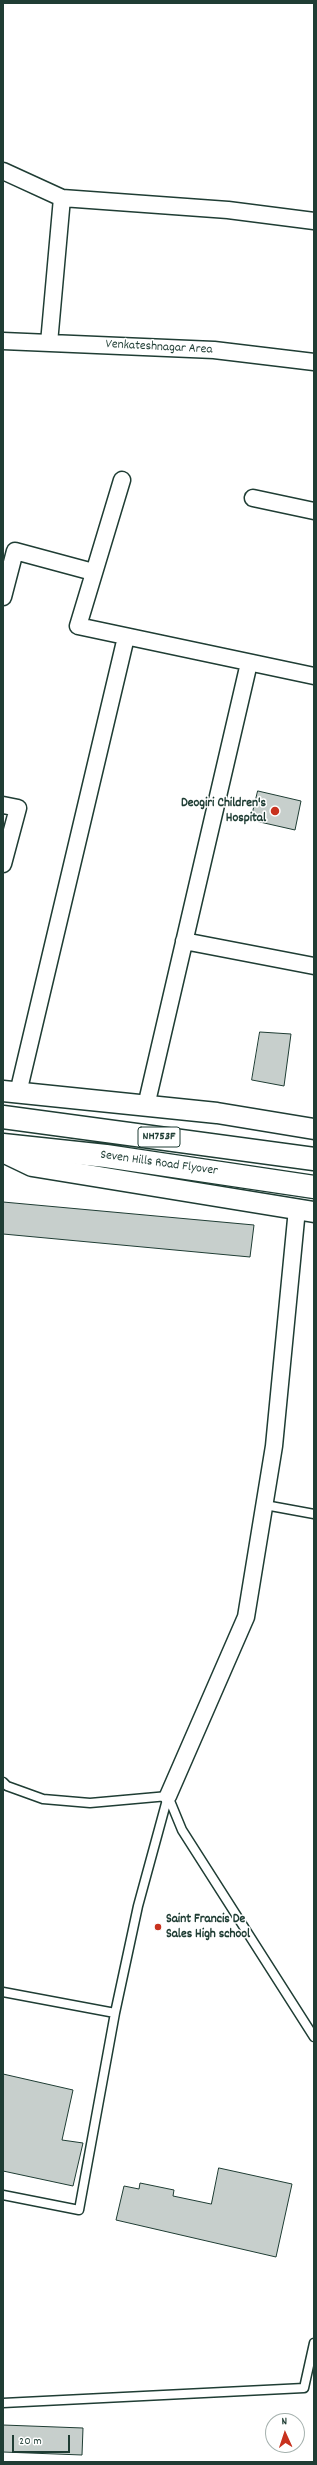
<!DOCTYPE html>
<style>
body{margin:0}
#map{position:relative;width:317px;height:2465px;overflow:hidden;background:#fff;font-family:Dekko,sans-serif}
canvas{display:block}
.frame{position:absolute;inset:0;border:4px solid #1f3d34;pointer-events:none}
.north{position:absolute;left:265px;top:2413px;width:40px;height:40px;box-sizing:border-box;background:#fff;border:1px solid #a5b1ae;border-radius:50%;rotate:357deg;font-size:11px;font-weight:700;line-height:16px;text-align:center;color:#1f3d34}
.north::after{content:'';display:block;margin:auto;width:14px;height:18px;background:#c8321e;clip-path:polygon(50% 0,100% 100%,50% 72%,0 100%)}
.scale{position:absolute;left:12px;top:2435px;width:58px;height:18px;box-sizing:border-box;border:2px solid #1f3d34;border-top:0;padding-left:5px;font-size:12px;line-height:14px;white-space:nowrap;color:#1f3d34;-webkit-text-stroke:3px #fff;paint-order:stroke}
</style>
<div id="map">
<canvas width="317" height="2465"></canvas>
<div class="frame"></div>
<div class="north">N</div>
<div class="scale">20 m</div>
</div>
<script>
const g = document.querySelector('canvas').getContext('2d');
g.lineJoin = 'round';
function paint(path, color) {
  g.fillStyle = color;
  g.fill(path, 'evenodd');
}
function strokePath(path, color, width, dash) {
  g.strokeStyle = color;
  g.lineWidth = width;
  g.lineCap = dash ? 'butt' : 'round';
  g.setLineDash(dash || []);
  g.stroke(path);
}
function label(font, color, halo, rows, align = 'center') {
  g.font = font + ' Dekko,sans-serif';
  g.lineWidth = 3;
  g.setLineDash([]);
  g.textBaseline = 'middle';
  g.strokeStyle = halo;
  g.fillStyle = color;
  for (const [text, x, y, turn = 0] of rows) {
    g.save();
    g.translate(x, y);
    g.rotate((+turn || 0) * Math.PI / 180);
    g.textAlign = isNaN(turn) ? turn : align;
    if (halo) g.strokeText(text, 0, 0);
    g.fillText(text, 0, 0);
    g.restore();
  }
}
const building = new Path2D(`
 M258,791L301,801L295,830L251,820Z
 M260,1032L291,1034L284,1086L252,1080Z
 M3,1202L254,1225L250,1257L3,1234Z
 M3,2074L73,2090L62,2140L83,2143L73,2186L3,2171Z
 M219,2168L292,2184L276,2257L116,2220L124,2186L139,2189L140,2183L174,2190L173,2196L211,2204Z
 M3,2425L83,2428L82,2455L3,2452Z`);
const service = new Path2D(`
 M265,1505L314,1514
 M3,1782L7,1786L43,1799L90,1803L168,1796
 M168,1796L182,1830L314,2037
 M3,1992L115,2013
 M3,2195L79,2210L115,2013L138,1906L168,1796
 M3,2403L304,2388L314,2343`);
const minor = new Path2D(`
 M3,171L62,198
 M3,341L214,350L314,362
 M49,343L62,198L228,210L314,221
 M122,480L78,626L314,676
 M253,498L314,511
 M3,597L15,551L93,572
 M3,805L18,808L3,864
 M184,941L314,966
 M18,1093L126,637
 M146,1106L249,663
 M168,1796L246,1617L274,1446L297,1209`);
const tertiary = new Path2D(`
 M3,1091L217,1113L314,1129
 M3,1152L32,1166L314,1212`);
const trunk = new Path2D(`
 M3,1117L314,1159
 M3,1145L106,1156L314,1187`);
const markers = [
 [275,811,5,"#c8321e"],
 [158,1927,4,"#c8321e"]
];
const shields = [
 [159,1137,42]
];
const shieldNames = [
 ["NH753F",159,1137]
];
const streetNames = [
 ["Venkateshnagar Area",159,348,3],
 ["Seven Hills Road Flyover",159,1164,8]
];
const poiNames = [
 ["Deogiri Children's",266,804],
 ["Hospital",266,819],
 ["Saint Francis De",166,1920,"left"],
 ["Sales High school",166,1935,"left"]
];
paint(building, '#c7cfcc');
strokePath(building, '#1f3d34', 1);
strokePath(service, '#1f3d34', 11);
strokePath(minor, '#1f3d34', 19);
strokePath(tertiary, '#1f3d34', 23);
strokePath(trunk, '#1f3d34', 25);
strokePath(service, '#fff', 8);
strokePath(minor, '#fff', 16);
strokePath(tertiary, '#fff', 20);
strokePath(trunk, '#fff', 22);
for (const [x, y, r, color] of markers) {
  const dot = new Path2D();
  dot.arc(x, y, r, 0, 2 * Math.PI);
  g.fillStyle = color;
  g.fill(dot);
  strokePath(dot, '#fff', 1.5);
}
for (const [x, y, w] of shields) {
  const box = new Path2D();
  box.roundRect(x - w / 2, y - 10, w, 20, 3);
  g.fillStyle = '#fff';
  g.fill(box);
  strokePath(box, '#1f3d34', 1);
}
label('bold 12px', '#1f3d34', null, shieldNames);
label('13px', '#1f3d34', '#fff', streetNames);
label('bold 13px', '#1f3d34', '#fff', poiNames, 'right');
</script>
